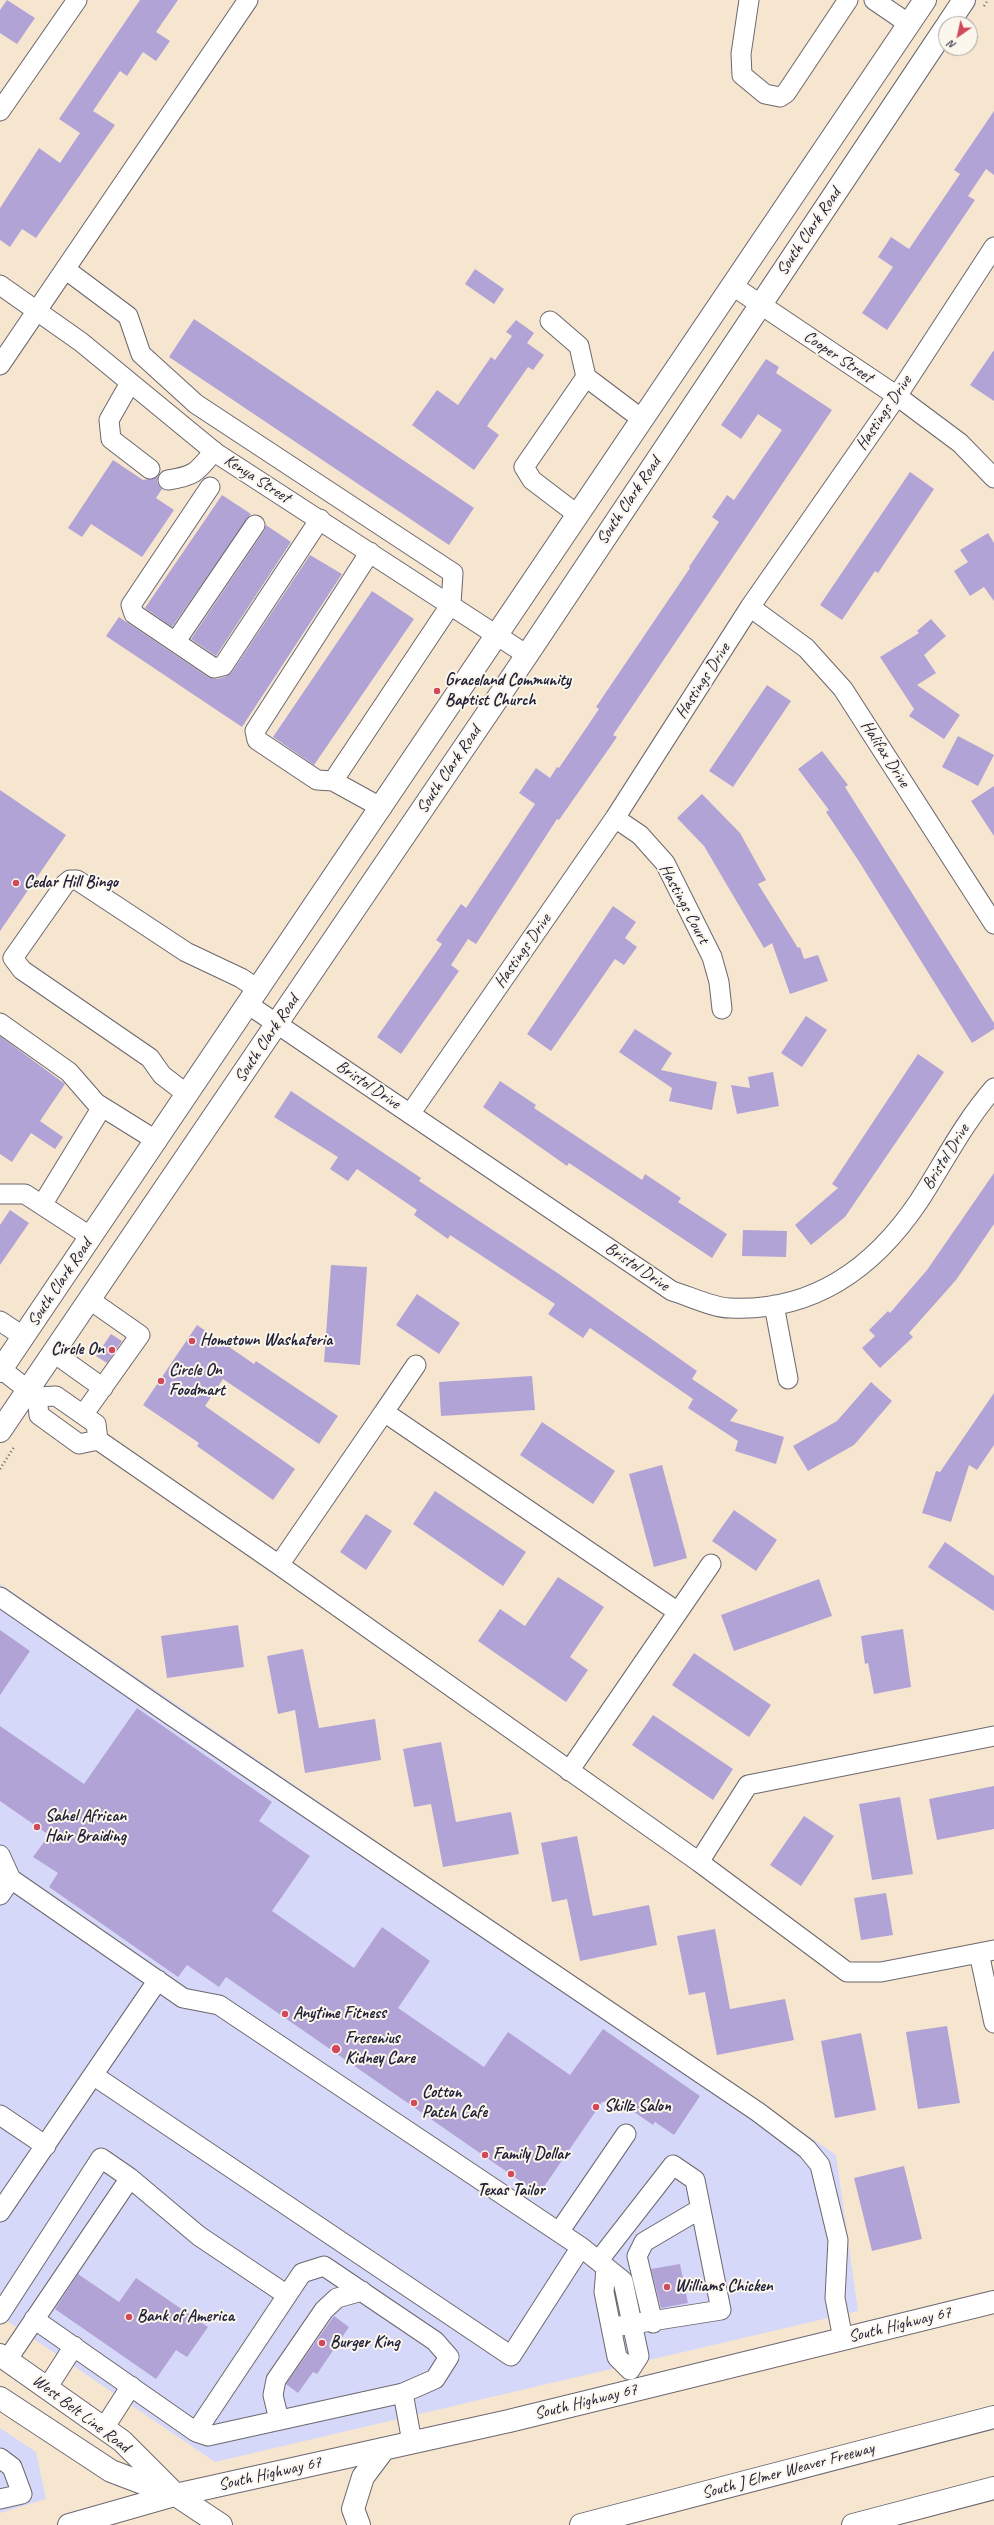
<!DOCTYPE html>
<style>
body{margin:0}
#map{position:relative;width:994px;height:2525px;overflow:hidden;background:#f6e6cf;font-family:Caveat,sans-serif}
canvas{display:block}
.north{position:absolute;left:938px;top:16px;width:40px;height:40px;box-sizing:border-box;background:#fbf7ec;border:1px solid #a4a2a5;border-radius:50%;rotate:214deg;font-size:11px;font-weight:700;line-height:16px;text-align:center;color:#22223b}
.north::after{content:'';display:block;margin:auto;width:14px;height:18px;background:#d1495b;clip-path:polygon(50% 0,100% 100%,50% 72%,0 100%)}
</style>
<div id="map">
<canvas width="994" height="2525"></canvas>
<div class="north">N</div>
</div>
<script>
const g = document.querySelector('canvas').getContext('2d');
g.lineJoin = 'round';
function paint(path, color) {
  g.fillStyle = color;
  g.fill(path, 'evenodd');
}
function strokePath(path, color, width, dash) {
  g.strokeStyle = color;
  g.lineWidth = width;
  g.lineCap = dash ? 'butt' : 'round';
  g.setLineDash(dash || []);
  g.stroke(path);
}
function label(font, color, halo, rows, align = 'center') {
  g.font = font + ' Caveat,sans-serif';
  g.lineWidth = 4;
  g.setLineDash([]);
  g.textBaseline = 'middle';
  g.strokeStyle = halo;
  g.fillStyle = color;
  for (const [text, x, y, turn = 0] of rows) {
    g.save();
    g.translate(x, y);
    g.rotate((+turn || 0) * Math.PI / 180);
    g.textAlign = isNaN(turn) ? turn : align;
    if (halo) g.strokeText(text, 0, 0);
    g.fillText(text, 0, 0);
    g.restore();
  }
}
const built = new Path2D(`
 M0,1584L836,2155L858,2311L215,2462L0,2316Z
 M0,2428L36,2452L46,2499L0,2513Z`);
const building = new Path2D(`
 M7,0L35,18L17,44L0,33V10Z
 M140,0H178L156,32L170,41L156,61L143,52L127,76L120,71L93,111L115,125L36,238L22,229L10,247L0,240V208L39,148L60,163L80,133L59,119Z
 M994,111V175L986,169L968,196L975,200L887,330L862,313L893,267L878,257L891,237L909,249L960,174L954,170Z
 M475,269L504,289L494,304L465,284Z
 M194,319L474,508L449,545L169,357Z
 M516,320L534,333L527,343L544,355L533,370L528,367L487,426L499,435L474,470L412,425L437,390L458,405L491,357L495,360L512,336L506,332Z
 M994,350V401L970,385Z
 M766,359L779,367L776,373L832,410L613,735L617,737L559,820L557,819L476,944L468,939L451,965L459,971L401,1054L377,1037L442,944L436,940L461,904L466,908L535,804L519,793L536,768L550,778L557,767L559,768L599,709L596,707L690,568L689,567L719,522L712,517L727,495L734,500L782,430L758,414L741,439L721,425Z
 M113,460L143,480L158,477L157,482L162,489L156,498L174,510L142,557L91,524L82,537L68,528Z
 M910,472L934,489L878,573L875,571L842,620L820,605Z
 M222,495L251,514L172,627L145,608Z
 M266,525L291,542L216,656L191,639L264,531Z
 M988,533L994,543V601L984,587L970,596L954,571L968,562L960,550Z
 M310,555L342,574L242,727L106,636L119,617L208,677L216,679L225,677L232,672Z
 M372,591L414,619L314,765L273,737Z
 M931,619L946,636L924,655L936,673L917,685L960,715L944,739L909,716L914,709L880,657L919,633L917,631Z
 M767,685L791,701L733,787L709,771Z
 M958,736L994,755L978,786L942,767Z
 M822,751L848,785L845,787L994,1023V1029L972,1043L860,863L826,812L829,810L798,769Z
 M994,786V836L971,801Z
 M0,790L66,835L0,931Z
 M702,794L740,833L766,880L758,884L798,948L800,947L804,959L818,955L828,981L790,994L772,943L764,948L704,846L677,818Z
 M613,906L636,922L625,938L637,947L624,965L615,959L551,1051L527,1034Z
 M806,1016L827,1030L802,1067L781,1053Z
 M635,1029L672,1053L661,1070L717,1082L712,1110L669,1101L672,1088L619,1052Z
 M0,1036L65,1084L40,1121L63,1137L55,1149L31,1133L12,1162L0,1154Z
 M918,1054L944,1072L845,1217L811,1245L795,1225L838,1188L832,1184Z
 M773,1072L779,1106L737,1114L731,1085L750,1088L748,1077Z
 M500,1081L536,1105L534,1108L642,1180L645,1174L681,1198L678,1202L727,1234L712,1258L569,1163L567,1166L483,1107Z
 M291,1091L421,1178L419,1181L559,1274L697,1371L692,1379L738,1410L730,1421L784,1437L776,1464L735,1451L738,1441L688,1408L693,1399L590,1328L583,1338L548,1314L555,1304L450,1235L448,1239L414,1215L417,1210L357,1169L348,1181L330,1169L338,1157L274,1117Z
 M994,1173V1224L956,1280L909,1333L913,1337L880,1368L862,1348L875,1336L869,1330L888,1311L890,1313L927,1270Z
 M10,1210L29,1223L0,1265V1225Z
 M743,1230L787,1231L786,1257L742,1256Z
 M331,1265L367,1267L360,1365L324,1362Z
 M417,1294L460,1323L439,1354L396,1325Z
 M197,1325L254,1364L256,1361L338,1416L319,1444L223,1379L205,1406L295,1469L273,1500L197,1446L199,1443L143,1405Z
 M111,1334L122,1341L107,1363L96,1356Z
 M532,1376L535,1410L441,1416L439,1382Z
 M871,1382L892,1401L854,1445L808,1471L793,1446L837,1421Z
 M994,1393V1445L977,1470L969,1465L951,1522L922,1513L936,1471L940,1472Z
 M542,1422L615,1471L593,1504L520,1455Z
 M662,1465L687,1558L654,1567L629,1474Z
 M435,1491L526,1552L503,1586L413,1524Z
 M734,1510L777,1540L756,1571L712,1541Z
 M366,1514L392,1531L366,1570L340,1552Z
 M945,1542L994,1576V1611L928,1567Z
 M558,1577L604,1607L570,1657L588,1670L566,1702L478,1641L500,1609L525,1626Z
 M819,1579L832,1616L734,1651L721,1615Z
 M238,1625L244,1667L167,1678L161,1636Z
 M903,1629L911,1687L874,1694L868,1663L865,1664L861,1636Z
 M0,1630L30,1651L0,1695Z
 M303,1649L319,1728L375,1719L381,1760L305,1773L295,1710L278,1714L267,1656Z
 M694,1653L771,1705L749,1737L672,1685Z
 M137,1708L272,1802L259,1821L310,1856L272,1911L354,1968L382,1927L430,1961L398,2008L484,2067L508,2032L570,2075L603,2029L700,2096L674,2135L655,2122L653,2125L617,2100L602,2102L539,2194L226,1977L219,1987L187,1965L178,1977L49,1887L58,1873L33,1857L49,1835L0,1801V1726L84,1784Z
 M653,1715L733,1769L713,1800L632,1745Z
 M441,1742L456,1822L511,1812L519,1854L443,1867L431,1804L414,1807L403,1749Z
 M994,1786V1829L937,1840L929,1799Z
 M900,1797L913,1874L872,1880L859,1804Z
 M804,1816L834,1836L801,1886L770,1865Z
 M577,1836L593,1916L649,1905L657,1945L580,1961L567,1899L552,1902L541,1843Z
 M886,1893L893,1935L861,1940L854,1898Z
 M715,1929L730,2009L785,1999L794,2040L717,2055L705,1992L689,1995L677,1936Z
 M947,2026L960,2103L918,2109L906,2032Z
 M861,2033L876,2110L835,2118L821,2041Z
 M904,2166L922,2239L872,2251L854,2178Z
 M680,2264L688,2303L661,2308L651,2269Z
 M78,2274L119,2302L136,2278L208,2327L187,2357L176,2350L156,2379L55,2309Z
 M334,2316L349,2327L317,2374L313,2372L298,2393L286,2384Z`);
const path = new Path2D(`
 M984,6L988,0
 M0,1469L14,1447`);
const minor = new Path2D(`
 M749,0L741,54L742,75L765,94L780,97L786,93L848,0
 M874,0L909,24
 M0,111L77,0
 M65,269L128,316L141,354L196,404L453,573L451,604L333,781
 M0,285L81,342L216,453L527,655
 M733,286L897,396L960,443L994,478
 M550,321L579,346L586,377L524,467L532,480L578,515
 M0,365L248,0
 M586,377L643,420
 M130,383L109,420L111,439L150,469
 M168,480C195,476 197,472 214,451
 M210,487L131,605L134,614L214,668L223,666L320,519
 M370,552L255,731L257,740L317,780L333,781L382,808
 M750,607L806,648L843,689L994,924
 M176,641L255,525
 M615,818L640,835L665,863L712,957L719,982L722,1009
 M249,1005L672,1291C689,1296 714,1308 730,1308C813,1312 874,1268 919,1201C943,1164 964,1122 994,1088
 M0,1023L69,1072L96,1103L157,1141
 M188,1095L162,1075L150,1058L22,970L13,958L65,884L70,880H77L186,952L241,978L259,990
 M410,1114L615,818L750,607L897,396L994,247
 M0,1194H25L91,1237
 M42,1205L102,1107
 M774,1305L788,1379
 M0,1321L24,1337
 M54,1353L103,1388
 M1,1369L37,1397L56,1396L96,1424L98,1440
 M37,1397L39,1415L79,1444L98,1440L279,1565L699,1862L847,1972H881L994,1950
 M384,1412L416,1365
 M83,1415L140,1335L90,1300
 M279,1565L384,1412L678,1612
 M0,1597L172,1716L758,2112L807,2149L820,2165L838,2240L835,2298L843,2339
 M569,1771L711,1564
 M0,1855L11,1879L183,1998L219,2005L581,2247
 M699,1862L748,1785L994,1736
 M0,1895L11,1879
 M979,1953L994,2023
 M93,2075L158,1980
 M0,2115L46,2146
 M0,2212L93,2075L511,2356L581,2247L623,2281L639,2356L630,2370L617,2357L604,2292L606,2268
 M559,2232L626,2134
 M599,2260L673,2165L695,2180L721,2310L620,2326
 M0,2314L101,2158L130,2178L199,2236L287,2295
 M34,2319L196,2432L302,2273L324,2266L435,2341L449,2357L435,2379L403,2393L412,2442
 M653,2323L637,2256L644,2242L700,2209
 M7,2360L130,2178
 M47,2388L74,2346
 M279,2420L273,2395L276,2380L324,2310L337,2298L362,2291
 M104,2428L131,2386
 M196,2432L208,2436L403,2393
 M0,2458L12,2467L22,2494L0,2499`);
const major = new Path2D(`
 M948,24L964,0
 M0,1371L925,0
 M0,1431L527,655L946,27
 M0,2355L122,2441L176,2495L221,2525
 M0,2398L111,2471L169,2493
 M69,2525L171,2496L509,2421L994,2302
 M359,2525L353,2509L363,2477L384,2449`);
const highway = new Path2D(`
 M581,2525L994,2417
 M853,2525L994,2488`);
const markers = [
 [437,691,4,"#d1495b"],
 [16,883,4,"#d1495b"],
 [192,1341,4,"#d1495b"],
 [112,1350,4,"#d1495b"],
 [161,1381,4,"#d1495b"],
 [37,1827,4,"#d1495b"],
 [285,2014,4,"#d1495b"],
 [336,2049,5,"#d1495b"],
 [414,2103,4,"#d1495b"],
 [596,2107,4,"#d1495b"],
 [485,2155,4,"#d1495b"],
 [511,2174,4,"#d1495b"],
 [667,2287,4,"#d1495b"],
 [129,2317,4,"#d1495b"],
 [322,2343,4,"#d1495b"]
];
const streetNames = [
 ["South Clark Road",809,232,-56],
 ["Cooper Street",838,357,34],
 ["Hastings Drive",884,413,-56],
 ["Kenya Street",257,479,33],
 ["South Clark Road",629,501,-56],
 ["Hastings Drive",703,681,-57],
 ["Halifax Drive",885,754,57],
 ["South Clark Road",449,770,-56],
 ["Hastings Court",684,904,62],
 ["Hastings Drive",523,951,-55],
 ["South Clark Road",267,1039,-56],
 ["Bristol Drive",368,1085,34],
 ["Bristol Drive",946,1157,-58],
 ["Bristol Drive",637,1267,34],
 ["South Clark Road",60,1283,-56],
 ["South Highway 67",900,2325,-14],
 ["South Highway 67",586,2402,-14],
 ["West Belt Line Road",81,2414,37],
 ["South J Elmer Weaver Freeway",788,2471,-15],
 ["South Highway 67",270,2474,-13]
];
const poiNames = [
 ["Graceland Community",445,681],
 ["Baptist Church",445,701],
 ["Cedar Hill Bingo",24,883],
 ["Hometown Washateria",200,1341],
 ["Circle On",104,1350,"right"],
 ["Circle On",169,1371],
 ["Foodmart",169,1391],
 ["Sahel African",45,1817],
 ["Hair Braiding",45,1837],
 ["Anytime Fitness",293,2014],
 ["Fresenius",345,2039],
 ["Kidney Care",345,2059],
 ["Cotton",422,2093],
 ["Patch Cafe",422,2113],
 ["Skillz Salon",604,2107],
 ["Family Dollar",493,2155],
 ["Texas Tailor",511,2191,"center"],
 ["Williams Chicken",675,2287],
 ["Bank of America",137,2317],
 ["Burger King",330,2343]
];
paint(built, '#d6d8f9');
paint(building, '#b2a3d6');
strokePath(minor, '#6c676f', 21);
strokePath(major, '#6c676f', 24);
strokePath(highway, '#6c676f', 24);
strokePath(path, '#6c676f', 2.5, [1, 3]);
strokePath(minor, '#fff', 19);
strokePath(major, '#fff', 22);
strokePath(highway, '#fff', 22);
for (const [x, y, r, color] of markers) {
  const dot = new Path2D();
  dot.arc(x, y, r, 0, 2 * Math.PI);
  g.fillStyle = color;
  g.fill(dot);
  strokePath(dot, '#fbf7ec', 1.5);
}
label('17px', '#22223b', '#fbf7ec', streetNames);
label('bold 17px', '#22223b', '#fbf7ec', poiNames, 'left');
</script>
